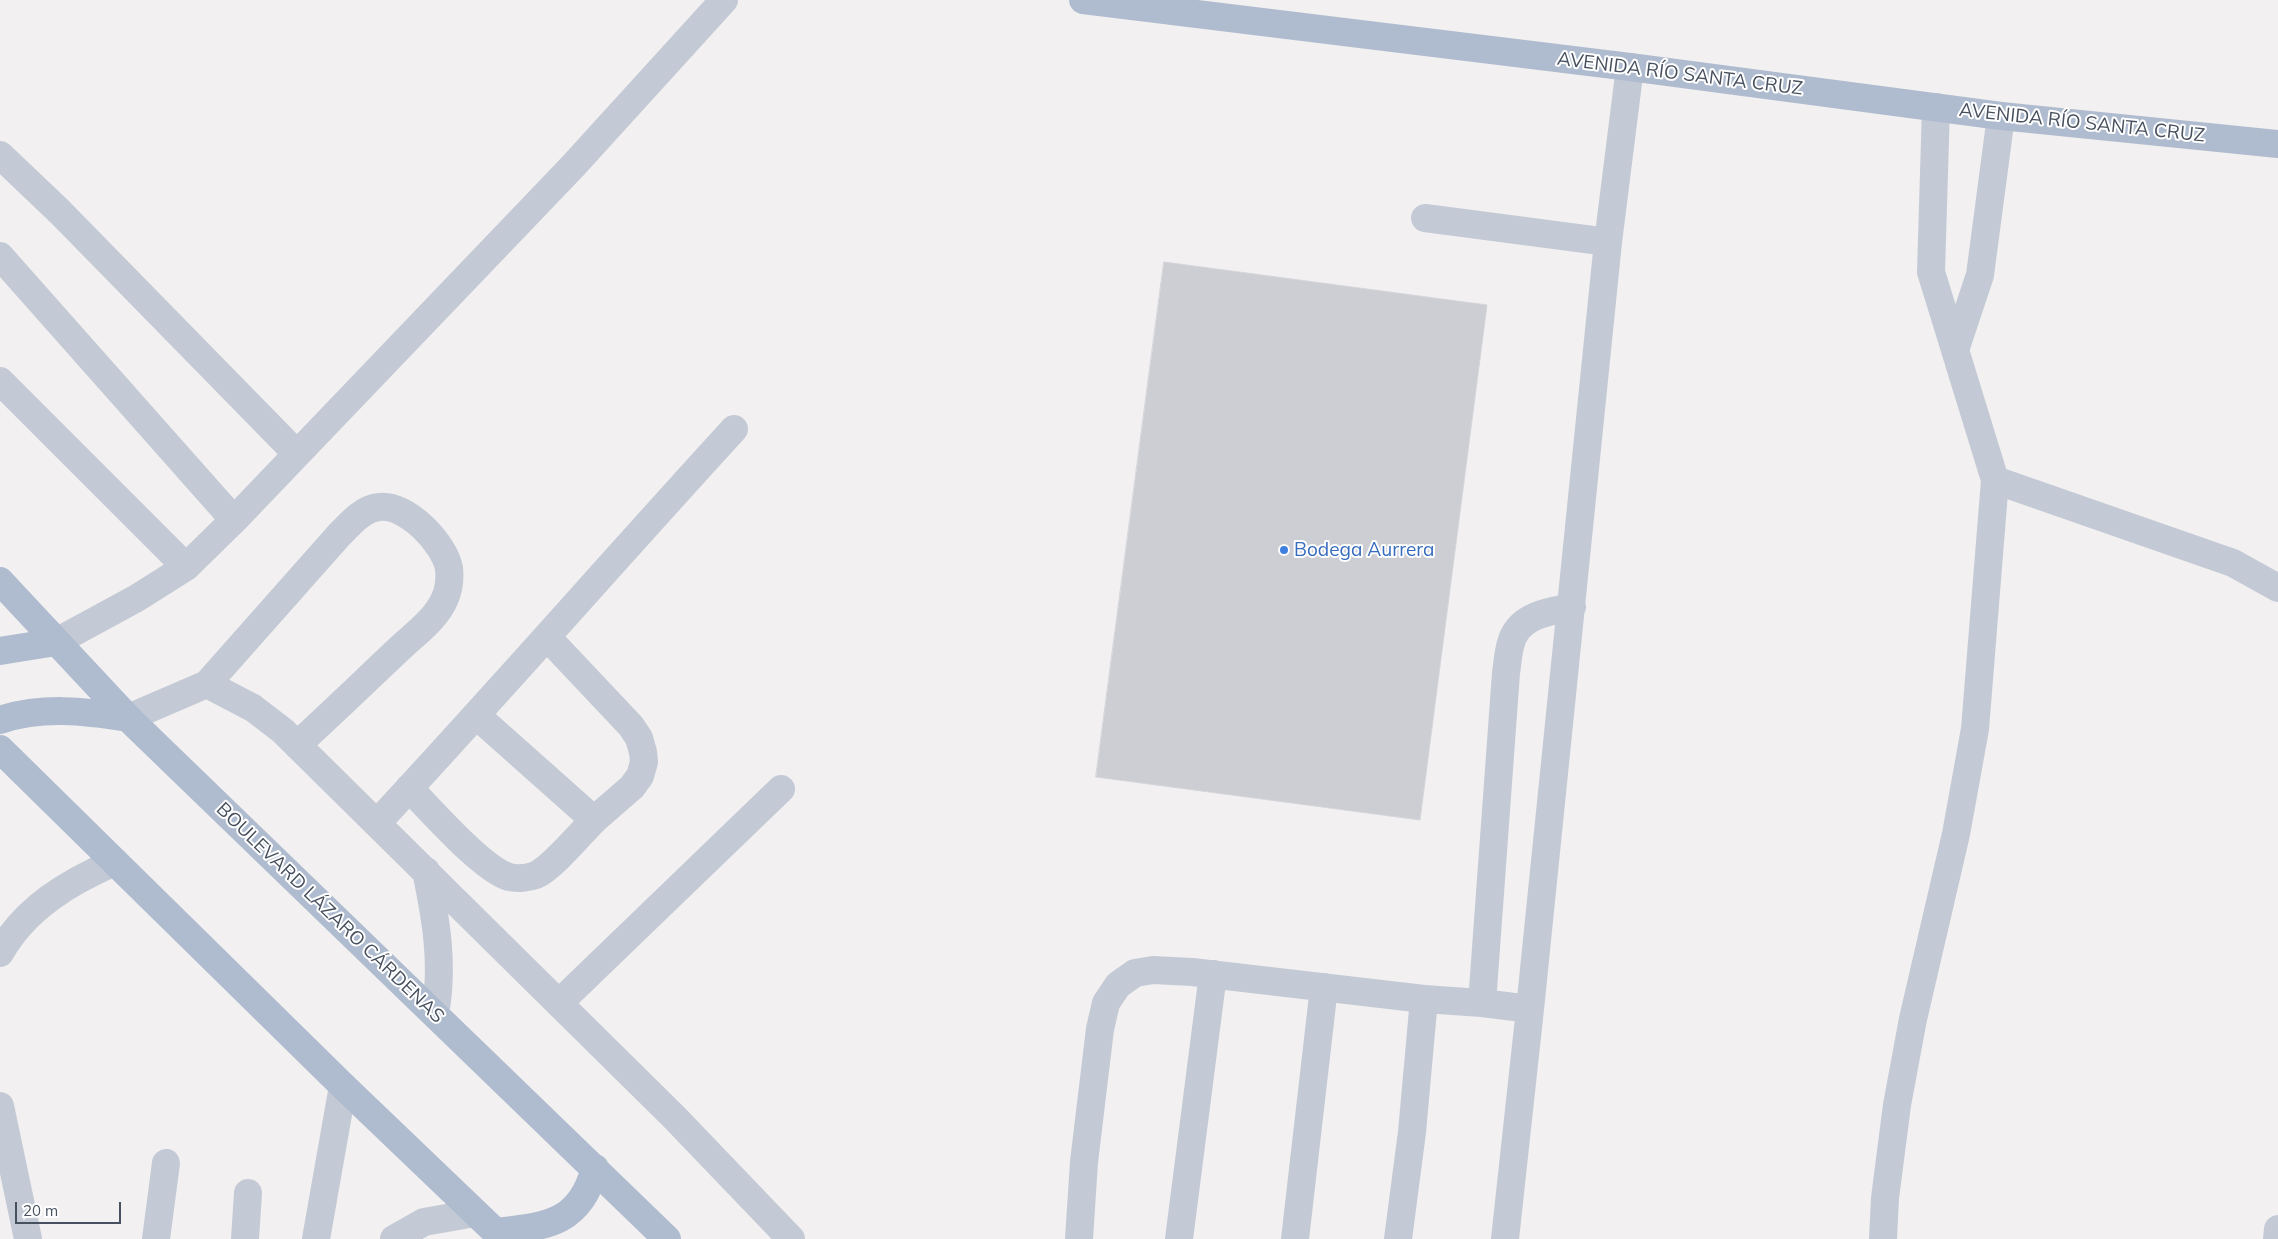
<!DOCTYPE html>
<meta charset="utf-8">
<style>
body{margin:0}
#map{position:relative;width:2278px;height:1239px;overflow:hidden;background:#f2f0f0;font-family:Mulish,sans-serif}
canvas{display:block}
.scale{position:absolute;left:15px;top:1202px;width:106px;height:22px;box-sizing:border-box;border:2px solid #47505e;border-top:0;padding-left:6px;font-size:15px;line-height:18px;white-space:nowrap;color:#47505e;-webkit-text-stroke:4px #fff;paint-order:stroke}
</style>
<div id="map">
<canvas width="2278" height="1239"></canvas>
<div class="scale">20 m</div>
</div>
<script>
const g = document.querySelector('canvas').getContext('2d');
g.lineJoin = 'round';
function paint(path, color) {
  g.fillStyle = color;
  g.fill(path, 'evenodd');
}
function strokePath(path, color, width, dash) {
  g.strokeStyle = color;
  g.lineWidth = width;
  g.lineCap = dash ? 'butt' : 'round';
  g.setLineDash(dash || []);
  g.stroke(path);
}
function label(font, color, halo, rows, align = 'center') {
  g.font = font + ' Mulish,sans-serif';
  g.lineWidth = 4;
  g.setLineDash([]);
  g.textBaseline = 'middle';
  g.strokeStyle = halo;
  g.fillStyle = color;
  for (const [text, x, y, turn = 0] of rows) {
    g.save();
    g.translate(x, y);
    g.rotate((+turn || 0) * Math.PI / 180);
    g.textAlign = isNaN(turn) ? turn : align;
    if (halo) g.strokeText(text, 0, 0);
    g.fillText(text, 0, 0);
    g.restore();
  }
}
const building = new Path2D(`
 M1164,262L1487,305L1420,820L1096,777Z`);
const minor = new Path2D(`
 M0,155L60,212L297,454
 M1425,218L1608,242
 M0,256L234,520
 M1955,350L1980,275L2001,116
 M0,381L186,567
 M1995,480L2233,563L2278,588
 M56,642L137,598L186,567L234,520L573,166L724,0
 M207,684L253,708L283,731L675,1118L791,1239
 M477,716L594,820L632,787L640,776L644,762L643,752L639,738L631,726L547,637
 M128,718L207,684L339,535C350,524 362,509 379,507C406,503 444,543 449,568C450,578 449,589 445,598C437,619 412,636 397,651C364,682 331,714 297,745
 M409,788C431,810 482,869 509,877C517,879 528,878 536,875C552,868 580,834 594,820
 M377,823C498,693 614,560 734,429
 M426,871C436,919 444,965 435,1014
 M0,953C25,908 69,882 115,862
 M1424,999L1482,1003L1530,1009L1505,1239
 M559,1003L781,789
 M1482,1003L1506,673C1508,661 1508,646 1514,635C1525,614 1552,611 1572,607
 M1530,1009L1608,242L1630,67
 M0,1106L28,1239
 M156,1239L166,1163
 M245,1239L248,1193
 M316,1239L343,1086
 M394,1239L424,1222L475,1213
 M1079,1239L1084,1162L1100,1029L1106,1003L1118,985L1135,973L1153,970L1192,972L1424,999L1412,1132L1398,1239
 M1179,1239L1213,974
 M1295,1239L1324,987
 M1883,1239L1885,1198L1897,1105L1913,1019L1956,834L1975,729L1995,480L1931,272L1936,107
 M2277,1239L2278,1229`);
const major = new Path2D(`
 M1083,0L1630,67L2001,116L2278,144
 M0,581L128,718L667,1239
 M0,651L56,642
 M0,720C42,706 85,711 128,718
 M0,749L343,1086L503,1239
 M496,1232C547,1226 580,1224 595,1168`);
const markers = [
 [1284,550,5,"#3f7fe0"]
];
const streetNames = [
 ["AVENIDA RÍO SANTA CRUZ",1680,74,7],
 ["AVENIDA RÍO SANTA CRUZ",2082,123,6],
 ["BOULEVARD LÁZARO CÁRDENAS",330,913,44]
];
const shopNames = [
 ["Bodega Aurrera",1294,550]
];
paint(building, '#ccced4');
strokePath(building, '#d4d5db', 1);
strokePath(minor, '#c3cad5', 28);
strokePath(major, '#afbbcf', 28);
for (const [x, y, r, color] of markers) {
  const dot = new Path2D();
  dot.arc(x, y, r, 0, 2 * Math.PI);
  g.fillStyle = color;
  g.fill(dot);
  strokePath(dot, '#fff', 2);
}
label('19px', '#47505e', '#fff', streetNames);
label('19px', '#366cbe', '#fff', shopNames, 'left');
</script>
